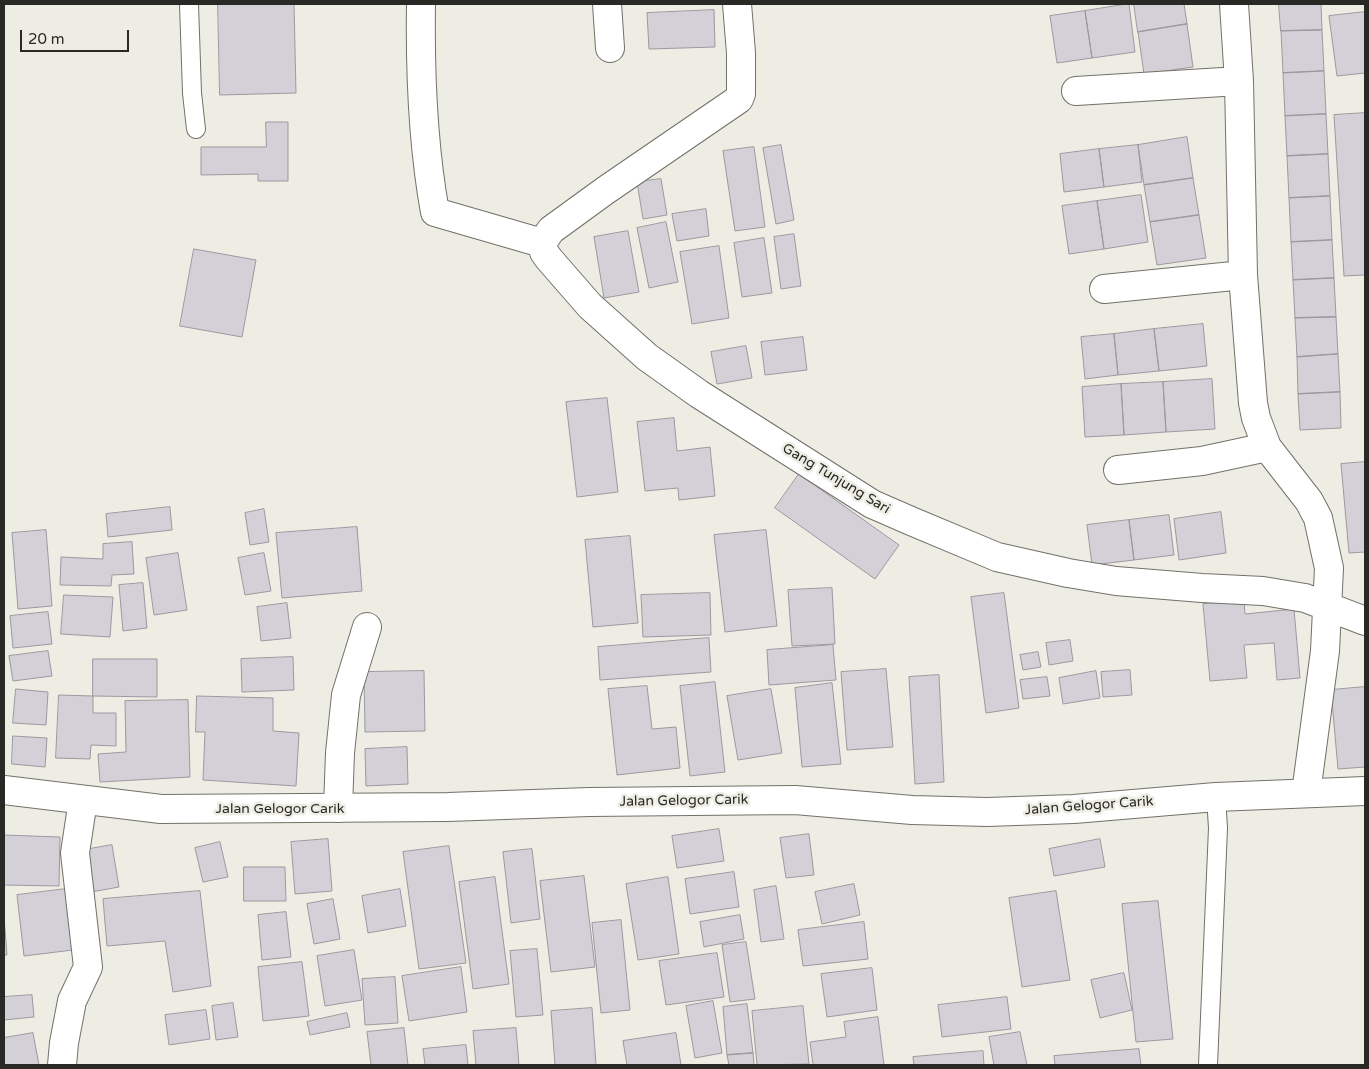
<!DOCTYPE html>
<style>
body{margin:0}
#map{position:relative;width:1369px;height:1069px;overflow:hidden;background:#eeede4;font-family:"Varela Round",sans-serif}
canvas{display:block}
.frame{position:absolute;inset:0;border:5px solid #292926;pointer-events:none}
.scale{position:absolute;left:20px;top:30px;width:109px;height:22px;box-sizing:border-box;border:2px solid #292926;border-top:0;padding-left:6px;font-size:15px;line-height:18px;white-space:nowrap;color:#292926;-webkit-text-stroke:4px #eeede4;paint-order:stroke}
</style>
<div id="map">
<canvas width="1369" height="1069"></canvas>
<div class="frame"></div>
<div class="scale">20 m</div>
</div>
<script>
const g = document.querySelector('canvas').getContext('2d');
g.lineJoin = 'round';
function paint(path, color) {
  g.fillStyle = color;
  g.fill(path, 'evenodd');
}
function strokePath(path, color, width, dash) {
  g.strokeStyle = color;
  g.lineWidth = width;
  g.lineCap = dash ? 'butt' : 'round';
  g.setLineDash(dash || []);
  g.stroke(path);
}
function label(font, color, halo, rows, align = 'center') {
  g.font = font + ' "Varela Round",sans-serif';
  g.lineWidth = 5;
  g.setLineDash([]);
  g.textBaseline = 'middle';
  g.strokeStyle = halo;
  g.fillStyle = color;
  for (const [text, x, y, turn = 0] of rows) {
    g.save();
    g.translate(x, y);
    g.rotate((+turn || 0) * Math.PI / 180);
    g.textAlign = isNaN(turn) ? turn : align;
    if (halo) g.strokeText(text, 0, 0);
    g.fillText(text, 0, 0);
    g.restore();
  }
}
const building = new Path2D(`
 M218,4H294L296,93L220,95Z
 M1129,4L1135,52L1092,58L1085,11Z
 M1134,4H1184L1187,24L1138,32Z
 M1279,4H1321L1322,30L1281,31Z
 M714,10L715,47L649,49L647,13Z
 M1085,11L1092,58L1057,63L1050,16Z
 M1365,12V73L1337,76L1329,16Z
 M1187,24L1193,67L1144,74L1138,32Z
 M1322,30L1324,71L1283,73L1281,31Z
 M1324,71L1326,114L1285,116L1283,73Z
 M1365,113V275L1344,276L1334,115Z
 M1326,114L1328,154L1287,156L1285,116Z
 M266,122H288V181H258V174L201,175V147H266Z
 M1187,137L1193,178L1144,185L1138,145Z
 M781,145L794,220L776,224L763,148Z
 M1138,145L1142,182L1104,187L1099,149Z
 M754,147L765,227L735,231L723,151Z
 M1099,149L1104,187L1064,192L1060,154Z
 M1328,154L1330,196L1289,198L1287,156Z
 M1193,178L1199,215L1150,222L1144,185Z
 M661,179L667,215L643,219L637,182Z
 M1141,195L1148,242L1104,249L1097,201Z
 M1330,196L1332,240L1291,242L1289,198Z
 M1097,201L1104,249L1069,254L1062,206Z
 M706,209L709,236L677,241L672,214Z
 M1199,215L1206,258L1157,265L1150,222Z
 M666,222L678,282L649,288L637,228Z
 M628,231L639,292L604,298L594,237Z
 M794,234L801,286L781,289L774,237Z
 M764,238L772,293L742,297L734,243Z
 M1332,240L1334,278L1293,280L1291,242Z
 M719,246L729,318L692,324L680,252Z
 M194,249L256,260L242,337L180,326Z
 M1334,278L1336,317L1295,318L1293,280Z
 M1336,317L1338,354L1297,357L1295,318Z
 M1203,324L1207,366L1159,371L1154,329Z
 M1154,329L1159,371L1118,375L1114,334Z
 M1114,334L1118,375L1085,379L1081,337Z
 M803,337L807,370L765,375L761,342Z
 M746,346L752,378L717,384L711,352Z
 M1338,354L1340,392L1298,394L1297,357Z
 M1212,379L1215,429L1166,432L1163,382Z
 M1163,382L1166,432L1124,435L1121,384Z
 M1121,384L1124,435L1085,437L1082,387Z
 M1340,392L1341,428L1300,430L1298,394Z
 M607,398L618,492L577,497L566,402Z
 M674,418L677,451L710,447L715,496L679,500L678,488L645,491L637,422Z
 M1365,462V552L1349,553L1341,464Z
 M799,474L899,545L875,579L775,508Z
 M170,507L172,530L108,537L106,514Z
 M264,509L269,542L250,545L245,513Z
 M1221,512L1226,553L1179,560L1174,519Z
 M1169,515L1174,555L1134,560L1129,520Z
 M1129,520L1134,560L1092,565L1087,525Z
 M357,527L362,591L282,598L276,533Z
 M46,530L52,606L18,609L12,533Z
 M766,530L777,626L725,632L714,535Z
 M630,536L638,623L593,627L585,540Z
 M132,542L134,574L112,575L111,586L60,585L61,557L103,559V544Z
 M178,553L187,610L154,615L146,558Z
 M264,553L271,591L245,595L238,558Z
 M143,583L147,628L123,631L119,585Z
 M832,588L835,644L792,646L788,590Z
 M710,593L711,635L643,637L641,595Z
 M1004,593L1019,708L986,713L971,597Z
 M64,595L113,597L110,637L61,634Z
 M1244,601L1245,614L1294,609L1300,678L1277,680L1274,643L1244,645L1247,678L1210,681L1203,604Z
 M287,603L291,638L261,641L257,607Z
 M48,612L52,644L13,648L10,616Z
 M709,638L711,672L600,680L598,647Z
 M1070,640L1073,661L1049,665L1046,643Z
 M833,645L836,680L769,685L767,650Z
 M48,651L52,676L13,681L9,656Z
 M1038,652L1041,667L1023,670L1020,655Z
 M293,657L294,690L242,692L241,659Z
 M93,659H157V697L93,696Z
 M886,669L893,747L847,750L841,672Z
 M1130,670L1132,695L1103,697L1101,672Z
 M424,671L425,731L365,732L364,672Z
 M1096,671L1100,698L1063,704L1059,678Z
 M939,675L944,782L915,784L909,677Z
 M1047,677L1050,696L1023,699L1020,680Z
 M715,682L725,772L690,776L680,686Z
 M832,683L841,764L802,767L795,688Z
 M647,686L652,729L676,727L680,768L617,775L608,689Z
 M1365,687V767L1338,769L1331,690Z
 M16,689L48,692L46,725L13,723Z
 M771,689L782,753L738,760L727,696Z
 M59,695L93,696V713H116V746L91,745L90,759L56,758Z
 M197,696L273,698V731L299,733L296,786L203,780L205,732H196Z
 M188,700L190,777L100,782L98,754L126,752L125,701Z
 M13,736L47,738L45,767L12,764Z
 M407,747L408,784L366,786L365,749Z
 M719,829L724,861L677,868L672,836Z
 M809,834L814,875L786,878L780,838Z
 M4,835L60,837L59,886L4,885Z
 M328,839L332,891L295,894L291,842Z
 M1100,839L1105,867L1054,876L1049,849Z
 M220,842L228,877L203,882L195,848Z
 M112,845L119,887L91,892L84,850Z
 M449,846L466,963L419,969L403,852Z
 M532,849L540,919L511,923L503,852Z
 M244,867H285L286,901H244Z
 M734,872L739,907L690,914L685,879Z
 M584,876L595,967L551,972L540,881Z
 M495,877L509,984L473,989L459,882Z
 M668,877L679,954L638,960L626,884Z
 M854,884L860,915L822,924L815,892Z
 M776,886L784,939L761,942L754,890Z
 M66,889L73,950L24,956L17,895Z
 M400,889L406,926L368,933L362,896Z
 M200,891L211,986L173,992L165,941L107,946L103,899Z
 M1056,891L1070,980L1022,987L1009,898Z
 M333,899L340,939L314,944L307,904Z
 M1158,901L1173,1039L1136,1042L1122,904Z
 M286,912L291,957L262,960L258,915Z
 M740,915L744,939L704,947L700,922Z
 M4,917L7,955H4Z
 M621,920L630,1010L601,1013L592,923Z
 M864,922L868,959L803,966L798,930Z
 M746,942L755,999L730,1002L722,945Z
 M537,949L543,1015L516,1017L510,951Z
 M354,950L362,1000L325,1006L317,956Z
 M717,953L724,997L666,1005L659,961Z
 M302,962L309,1016L263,1021L258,967Z
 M461,967L467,1012L409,1021L402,976Z
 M872,968L877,1010L827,1017L821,974Z
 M1124,973L1132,1010L1100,1018L1091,980Z
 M395,977L398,1023L365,1025L362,979Z
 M32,995L34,1017L4,1020V997Z
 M1007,997L1011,1029L942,1037L938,1005Z
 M713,1001L722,1053L695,1058L686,1006Z
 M233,1003L238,1037L216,1040L212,1006Z
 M747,1004L753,1053L727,1055L723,1007Z
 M803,1006L809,1064L757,1065L752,1011Z
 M592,1008L596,1065H555L551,1011Z
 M206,1010L210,1039L169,1045L165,1015Z
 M347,1013L350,1027L310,1035L307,1022Z
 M878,1017L884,1065H813L810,1042L846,1037L844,1022Z
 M404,1028L408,1065H371L367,1032Z
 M516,1028L519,1065H476L473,1031Z
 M1020,1032L1027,1065H994L989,1037Z
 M33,1033L39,1065H4V1038Z
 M676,1033L681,1065H627L623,1041Z
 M466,1045L468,1065H425L423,1049Z
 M1139,1049L1141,1065H1055L1054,1056Z
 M983,1051L984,1065H914L913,1057Z
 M753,1053L754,1065H729L727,1055Z`);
const service = new Path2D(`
 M189,4L192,93L196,129
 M1208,1065L1218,828L1216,797`);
const minor = new Path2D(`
 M421,4C420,71 423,146 435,212L542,243L544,252L549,259L590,306L647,357L699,394L872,504L911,521L997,557L1068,573L1116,581L1202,588L1263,591L1305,598L1365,621
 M607,4L610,48
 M1234,4L1239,81L1243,275L1253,403L1256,418L1267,447L1309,501L1318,518L1329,568L1325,651L1306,793
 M1076,91L1239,81
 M542,243L551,230L606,190L739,99L741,94V53L737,4
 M1104,289L1243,275
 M1118,470L1202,461L1267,447
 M338,808L340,753L346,695L367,627
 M62,1065L64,1043L72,1001L88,967L75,853L83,800`);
const tertiary = new Path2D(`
 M4,790L161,809L448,807L589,802L795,800L912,810L987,812L1074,809L1216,797L1365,791`);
const streetNames = [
 ["Gang Tunjung Sari",836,479,31],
 ["Jalan Gelogor Carik",684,801,-1],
 ["Jalan Gelogor Carik",1089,806,-4],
 ["Jalan Gelogor Carik",280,809]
];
paint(building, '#d4d0d8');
strokePath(building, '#9c98a0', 1);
strokePath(service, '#727169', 20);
strokePath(minor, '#727169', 30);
strokePath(tertiary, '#727169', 30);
strokePath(service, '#fff', 18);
strokePath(minor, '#fff', 28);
strokePath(tertiary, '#fff', 28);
label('14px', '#292926', '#eeede4', streetNames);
</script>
